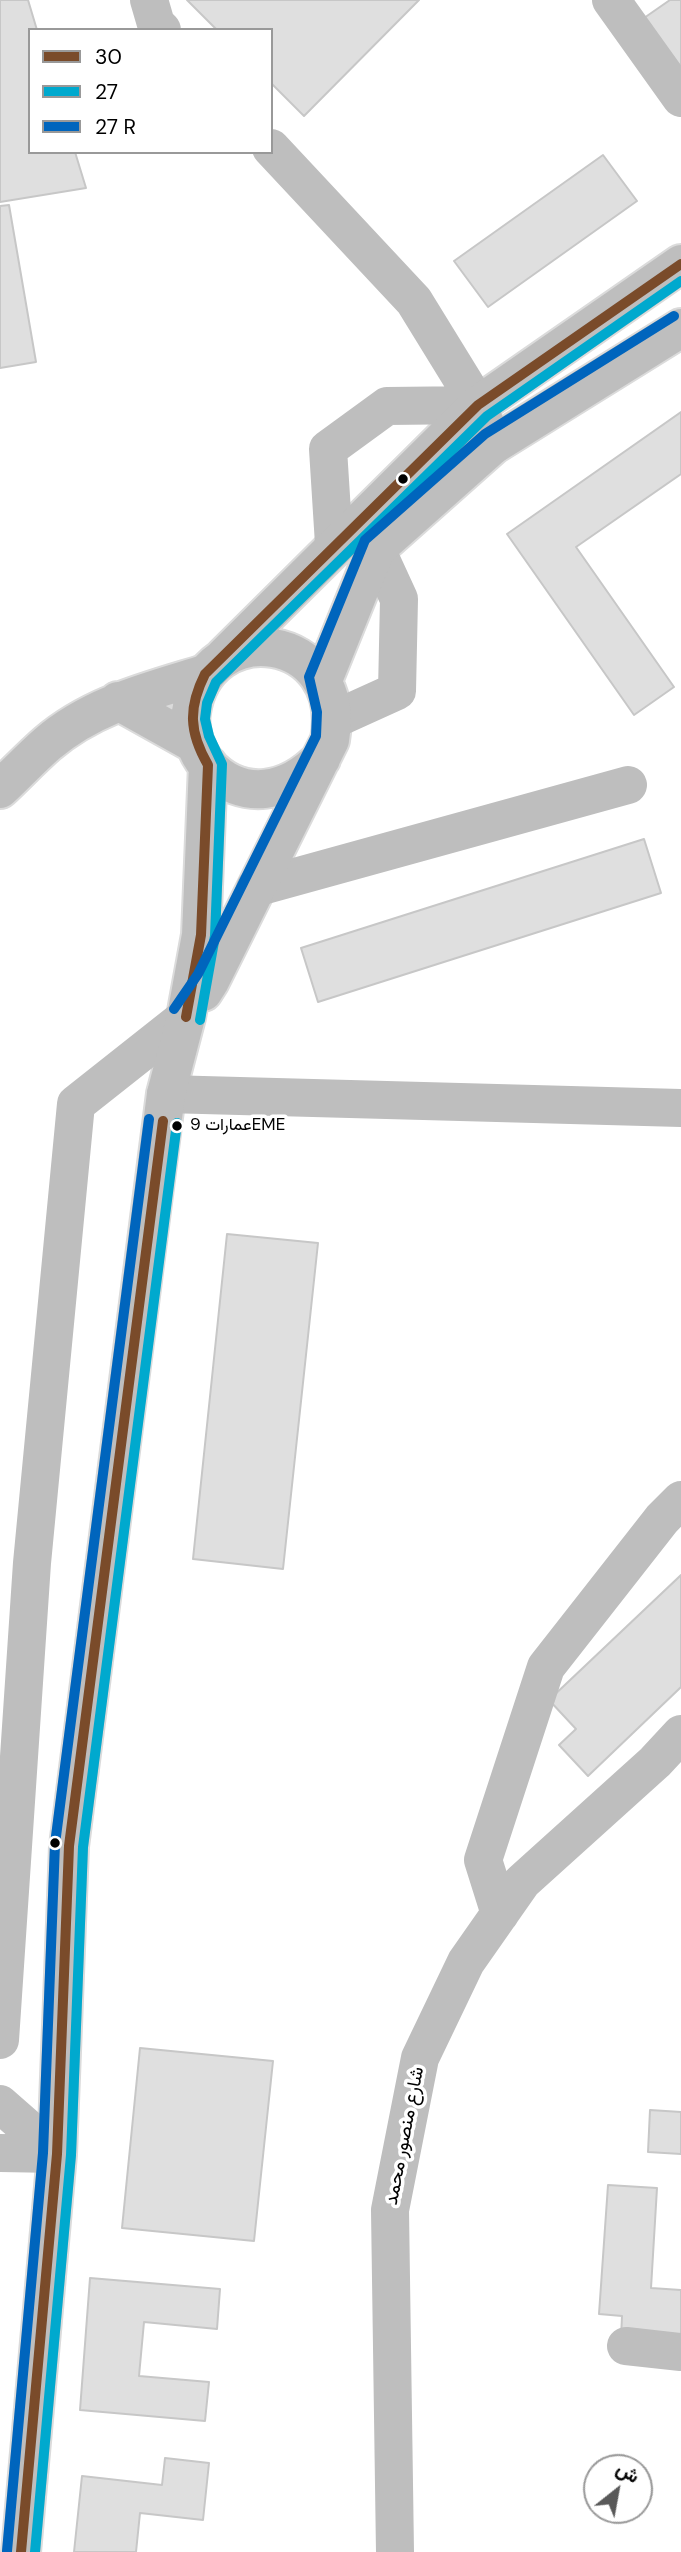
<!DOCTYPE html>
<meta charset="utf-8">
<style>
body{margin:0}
#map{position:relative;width:681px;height:2552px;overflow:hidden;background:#fff;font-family:"DM Sans",Vazirmatn,sans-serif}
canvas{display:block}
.legend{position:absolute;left:28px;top:28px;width:245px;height:126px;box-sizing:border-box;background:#fff;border:2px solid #999;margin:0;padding:9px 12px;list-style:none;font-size:21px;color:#000}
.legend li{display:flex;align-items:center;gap:14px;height:35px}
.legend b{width:35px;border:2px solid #999}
.north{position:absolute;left:583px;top:2454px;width:70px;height:70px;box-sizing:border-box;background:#fff;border:2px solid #999;border-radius:50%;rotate:31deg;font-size:19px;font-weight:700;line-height:28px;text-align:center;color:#000}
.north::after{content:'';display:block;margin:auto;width:24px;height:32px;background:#595959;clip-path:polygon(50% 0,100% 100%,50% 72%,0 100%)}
</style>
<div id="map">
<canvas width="681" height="2552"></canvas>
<ul class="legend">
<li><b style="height:9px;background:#7a4b2a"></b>30</li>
<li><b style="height:9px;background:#00a9ce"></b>27</li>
<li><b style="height:9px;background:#0065bd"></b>27 R</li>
</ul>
<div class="north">ش</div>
</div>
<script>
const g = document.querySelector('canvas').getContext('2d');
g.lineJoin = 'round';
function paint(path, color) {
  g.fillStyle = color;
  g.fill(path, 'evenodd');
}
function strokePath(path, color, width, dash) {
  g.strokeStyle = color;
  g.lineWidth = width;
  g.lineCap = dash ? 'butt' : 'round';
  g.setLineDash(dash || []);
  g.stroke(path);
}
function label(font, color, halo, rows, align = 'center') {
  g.font = font + ' "DM Sans",Vazirmatn,sans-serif';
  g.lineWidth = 7;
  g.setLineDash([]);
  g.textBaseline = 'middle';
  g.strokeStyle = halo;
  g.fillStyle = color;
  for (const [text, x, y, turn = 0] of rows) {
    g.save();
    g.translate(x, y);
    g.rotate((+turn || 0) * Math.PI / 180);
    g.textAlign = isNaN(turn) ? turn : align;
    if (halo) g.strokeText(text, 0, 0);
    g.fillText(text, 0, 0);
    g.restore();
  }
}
const building = new Path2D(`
 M0,0H28L37,30H30V152H75L86,188L0,202Z
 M187,0H419L304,116L271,83V30H217Z
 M670,0H681V70L644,18Z
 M603,155L637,201L488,307L454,261Z
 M9,205L36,362L0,368V206Z
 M681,412V474L576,547L674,687L634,715L507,534Z
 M644,839L661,893L318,1002L301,948Z
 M227,1234L318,1243L283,1569L193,1559Z
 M681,1575V1687L588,1776L559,1745L576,1729L549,1700Z
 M140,2048L273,2061L254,2241L122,2228Z
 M650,2110L681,2112V2154L648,2152Z
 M608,2185L657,2188L651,2288L681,2290V2343L621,2338L622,2316L599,2314Z
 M90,2278L220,2289L217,2329L144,2322L139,2376L209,2382L205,2421L80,2410Z
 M165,2458L209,2463L203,2520L140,2513L136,2552H74L82,2476L162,2485Z`);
const minor = new Path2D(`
 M149,0L156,24L162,30
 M611,0L681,98
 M271,148L414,301L478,405L493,445
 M334,544L328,449L387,406L478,405
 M333,720L397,691L399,599L376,549
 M255,888L628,785
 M166,1094L681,1108
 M500,1914L483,1860L546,1667L662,1519L681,1500
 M0,2040L32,1563L76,1104L186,1017
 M0,2104L57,2154
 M0,2153L57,2154
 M626,2346L681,2352
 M395,2552L390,2210L420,2058L466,1962L522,1882L655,1762L681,1734`);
const major = new Path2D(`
 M224,657L478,405L681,264
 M323,680L376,549L493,445L681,328
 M118,701L195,744
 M0,789C16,774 31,758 47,744C92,705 150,691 205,674
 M203,992L210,981L330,740C349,631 206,613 191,712C188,730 196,752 208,766C243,803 289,792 321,759
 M21,2552L57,2154L69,1846L166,1094L186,1017L201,935L208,765`);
const bus1 = new Path2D(`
 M186,1017L201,935L208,765C189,732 188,708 205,674L478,405L681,264
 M21,2552L57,2154L69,1846L163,1121`);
const bus2 = new Path2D(`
 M200,1020L215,936L222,764L209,736L205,719L207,703L216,682L487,416L681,281
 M35,2552L71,2155L83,1847L177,1123`);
const bus3 = new Path2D(`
 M174,1009L198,974L316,736L317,712L309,677L365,540L485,434L674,316
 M7,2551L43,2153L55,1844L149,1119`);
const markers = [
 [403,479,6,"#000"],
 [177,1126,6,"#000"],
 [55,1843,6,"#000"]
];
const busNames = [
 ["عمارات 9EME",190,1126]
];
const streetNames = [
 ["شارع منصور محمد",405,2136,-79]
];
paint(building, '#dfdfdf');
strokePath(building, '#c7c7c7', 2);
strokePath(major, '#dbdbdb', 42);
strokePath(minor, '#bebebe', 38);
strokePath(major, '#bebebe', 38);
strokePath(bus1, '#7a4b2a', 10);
strokePath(bus2, '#00a9ce', 10);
strokePath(bus3, '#0065bd', 10);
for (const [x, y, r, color] of markers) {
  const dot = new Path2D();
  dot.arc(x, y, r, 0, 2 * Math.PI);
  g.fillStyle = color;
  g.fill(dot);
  strokePath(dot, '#fff', 2.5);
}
label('17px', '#000', '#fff', busNames, 'left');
label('19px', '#000', '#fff', streetNames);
</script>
